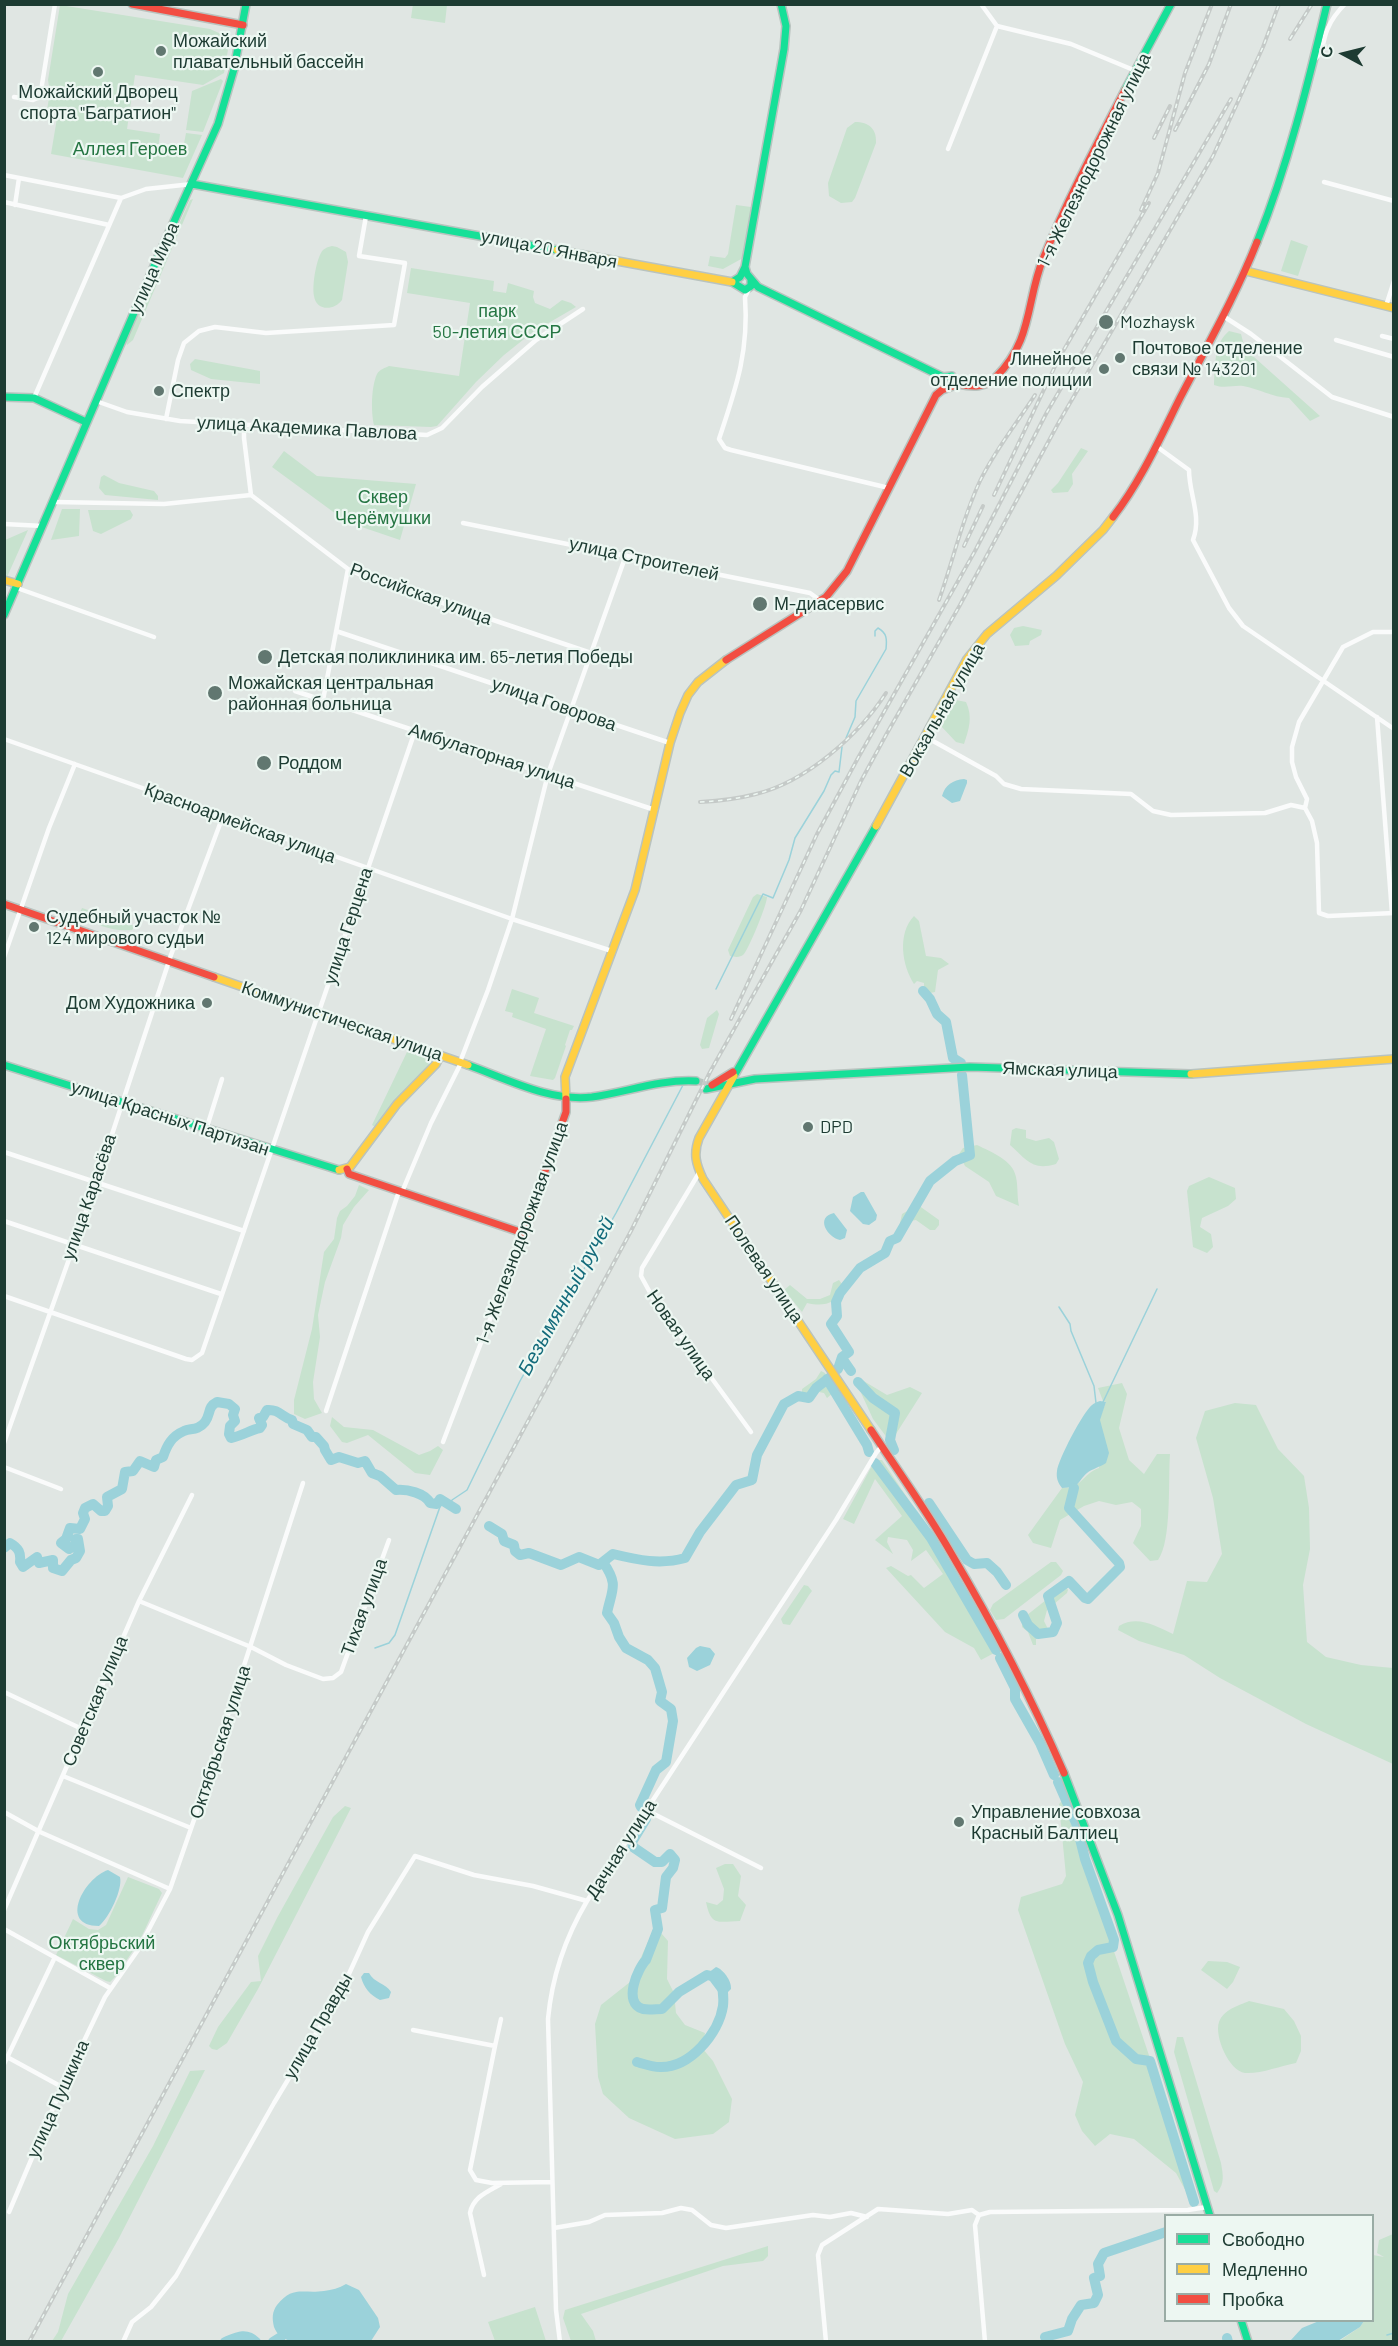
<!DOCTYPE html>
<meta charset="utf-8">
<style>
body{margin:0}
#map{position:relative;width:1398px;height:2346px;overflow:hidden;background:#e0e6e3;font-family:Barlow,sans-serif}
canvas{display:block}
.frame{position:absolute;inset:0;border:6px solid #1d3b32;pointer-events:none}
.legend{position:absolute;left:1164px;top:2214px;width:210px;height:108px;box-sizing:border-box;background:#edf7f2;border:2px solid #9aaca5;margin:0;padding:8px 10px;list-style:none;font-size:18px;color:#1d3b32}
.legend li{display:flex;align-items:center;gap:12px;height:30px}
.legend b{width:30px;border:2px solid #9aaca5}
.north{position:absolute;left:1314px;top:24px;width:60px;height:60px;-webkit-text-stroke:4px #edf7f2;paint-order:stroke;rotate:277deg;font-size:16px;font-weight:700;line-height:24px;text-align:center;color:#1d3b32}
.north::after{content:'';display:block;margin:auto;width:21px;height:27px;background:#1d3b32;clip-path:polygon(50% 0,100% 100%,50% 72%,0 100%)}
</style>
<div id="map">
<canvas width="1398" height="2346"></canvas>
<div class="frame"></div>
<ul class="legend">
<li><b style="height:8px;background:#16e098"></b>Свободно</li>
<li><b style="height:8px;background:#ffcf43"></b>Медленно</li>
<li><b style="height:8px;background:#f24e42"></b>Пробка</li>
</ul>
<div class="north">С</div>
</div>
<script>
const g = document.querySelector('canvas').getContext('2d');
g.lineJoin = 'round';
function paint(path, color) {
  g.fillStyle = color;
  g.fill(path, 'evenodd');
}
function strokePath(path, color, width, dash) {
  g.strokeStyle = color;
  g.lineWidth = width;
  g.lineCap = dash ? 'butt' : 'round';
  g.setLineDash(dash || []);
  g.stroke(path);
}
function label(font, color, halo, rows, align = 'center') {
  g.font = font + ' Barlow,sans-serif';
  g.lineWidth = 4.5;
  g.setLineDash([]);
  g.textBaseline = 'middle';
  g.strokeStyle = halo;
  g.fillStyle = color;
  for (const [text, x, y, turn = 0] of rows) {
    g.save();
    g.translate(x, y);
    g.rotate((+turn || 0) * Math.PI / 180);
    g.textAlign = isNaN(turn) ? turn : align;
    if (halo) g.strokeText(text, 0, 0);
    g.fillText(text, 0, 0);
    g.restore();
  }
}
const green = new Path2D(`
 M413,4L447,5L445,23L411,18Z
 M60,5L210,29L230,38L224,73L203,85L135,75L127,129L160,134L158,150L182,154L186,133L202,135L183,178L51,154L57,118L46,116L50,92L48,80Z
 M221,79L223,81L203,132L186,130L192,91Z
 M855,122C869,122 877,129 876,143L855,198L852,202L841,203L829,196L828,183L847,128Z
 M193,199L133,340L127,345L126,342L190,200Z
 M736,205L751,207L743,258L723,269L708,266L710,256L725,258L728,254Z
 M1291,240L1308,246L1298,276L1281,271Z
 M332,246L337,247L346,252L348,262L342,300C334,311 316,311 314,296C312,285 316,262 321,253C323,249 327,247 332,246Z
 M411,268L494,281L493,291L506,293L508,283L534,291L533,297L535,303L550,309L562,300L571,303L576,307L533,332L504,355L476,382L437,426L431,427L374,425C371,412 371,387 377,374C380,369 385,368 389,366L459,376L470,303L407,293Z
 M1229,331L1241,334L1245,349L1320,416L1310,421L1289,398C1272,397 1259,389 1243,386C1233,385 1224,389 1214,385C1215,366 1214,343 1229,331Z
 M195,359L260,371V384L211,379L191,370L190,364Z
 M1081,448L1088,451L1072,474L1073,484L1068,492L1053,493L1051,490L1058,483Z
 M284,451L317,476L416,484L400,540L347,522L272,467Z
 M104,475L119,483L154,491L158,496V500L105,495L99,488L101,477Z
 M62,509H80L79,536L51,540Z
 M130,510L133,515L131,519L101,534L93,531L88,510Z
 M28,530L7,577L5,570V540Z
 M1023,626L1042,630L1041,635L1030,641L1029,645L1015,646L1010,635L1014,628Z
 M956,700L966,702C973,717 969,729 964,744L956,742L940,725L948,706Z
 M757,894L767,897C767,905 749,948 744,954C740,958 735,957 730,956L728,950L753,897Z
 M82,908L135,926L132,930C114,932 95,925 79,915Z
 M914,916L919,921L926,956L941,958L949,964L938,970L935,992L930,993L924,988V983L917,981L914,984C902,965 897,934 914,916Z
 M512,989L539,998L534,1013L574,1026L572,1030H570L565,1045L566,1046L555,1078L553,1080L530,1076L546,1029L512,1017L513,1013L505,1011Z
 M717,1010L719,1014L709,1048L702,1049L700,1045L707,1018Z
 M407,1052L434,1060L404,1090L375,1127L372,1125Z
 M1016,1128L1026,1130V1138L1036,1141L1049,1138L1054,1142L1059,1159L1056,1164C1032,1171 1027,1160 1010,1145L1012,1130Z
 M977,1145C991,1152 1013,1160 1016,1177C1018,1186 1017,1197 1019,1206L996,1196L989,1182L965,1166L959,1154L963,1148Z
 M1209,1177L1235,1188L1236,1199L1228,1206L1202,1218L1200,1227L1211,1234L1213,1247L1207,1253L1193,1247L1187,1191L1189,1186Z
 M359,1185L369,1190L354,1207L343,1225L341,1238L325,1282L318,1315L320,1337L313,1382L314,1399L322,1413L305,1419L294,1414V1400L312,1329L324,1252L334,1239L337,1218L340,1211L347,1206L355,1196Z
 M918,1205L939,1220V1225L935,1230H930L916,1220L900,1223L902,1214Z
 M839,1280L847,1291C833,1303 825,1307 807,1303L802,1312L784,1290L790,1285L807,1299H820L830,1295L833,1283Z
 M821,1371L825,1373L833,1393L827,1398L824,1393L819,1392L802,1395V1389L816,1379Z
 M859,1380H862L887,1395L910,1387L922,1393L894,1437L888,1439L873,1419L857,1384Z
 M1122,1383L1127,1394L1119,1428L1129,1460L1144,1474L1157,1454H1170C1168,1480 1172,1541 1158,1560L1150,1561L1133,1543L1141,1526V1509L1132,1502L1116,1505L1099,1501L1084,1506L1060,1520L1051,1548L1033,1543L1028,1535L1062,1488C1084,1487 1081,1475 1099,1468L1102,1433L1099,1420L1106,1402L1103,1401L1098,1388Z
 M1235,1403L1256,1405L1278,1449L1304,1476L1309,1508L1310,1549L1303,1585L1307,1642L1326,1657L1361,1665L1393,1668V1764L1306,1724L1220,1678L1184,1655L1139,1641L1118,1630L1119,1626C1138,1615 1155,1626 1173,1634L1187,1581L1207,1582L1222,1554L1213,1498L1196,1438L1205,1411Z
 M332,1417L344,1427L373,1430L419,1455L430,1451L438,1446L443,1450L430,1475L415,1473L368,1435L347,1443L342,1442L330,1426Z
 M878,1460H882L938,1544L993,1642L996,1652L981,1660L974,1648L945,1632L886,1568L891,1566L908,1576L911,1575L924,1588L943,1574L926,1550L911,1561L913,1550L907,1540L888,1537L887,1542L893,1554L875,1540L902,1516L875,1479L854,1524L843,1519L874,1462Z
 M1051,1562H1056L1063,1571L1061,1575L1004,1619L996,1620L990,1610L993,1604Z
 M804,1585L808,1586L812,1591L809,1595L790,1625L783,1624L781,1619Z
 M1065,1585L1068,1590L1067,1593L1047,1610L1044,1621L1048,1629L1044,1636L1036,1639V1645H1033L1028,1632L1022,1627V1619Z
 M1063,1800L1194,2189V2197L1190,2199L1176,2173L1134,2139L1110,2134L1095,2146L1082,2131L1075,2115L1083,2082L1065,2044L1018,1910L1021,1897L1062,1884L1066,1876L1059,1804Z
 M345,1806L351,1808L258,1989L227,2043L217,2050L212,2049L209,2046L218,2027L251,1982L261,1981L258,1956L277,1918L333,1817Z
 M725,1864H733L741,1876L738,1896L746,1905L740,1921C717,1922 711,1926 706,1902L717,1905L723,1900L724,1889L716,1868Z
 M128,1877L159,1889L162,1893L139,1942L115,1977L110,1982L106,1981L56,1955L73,1919L89,1929L98,1930L106,1925Z
 M655,1926L668,1941L667,1979L674,1993L676,2013L685,2025L705,2033L702,2048L713,2061L732,2099L729,2122L713,2134L675,2139L629,2118L603,2094L598,2077L595,2024L601,2005L630,1982Z
 M1208,1961L1227,1962L1240,1967L1233,1982L1227,1989L1201,1970Z
 M1249,2001L1284,2009L1294,2021L1301,2036V2051L1296,2063C1280,2066 1261,2074 1245,2073C1229,2071 1214,2036 1219,2022C1224,2009 1238,2006 1249,2001Z
 M1177,2037H1183L1221,2163C1223,2175 1225,2183 1217,2193L1214,2191L1174,2052Z
 M205,2070L119,2238L61,2341H52L58,2332L68,2294L153,2146L190,2071Z
 M1393,2234V2341L1338,2342L1360,2327L1364,2321L1372,2320L1373,2255L1384,2257L1377,2253L1379,2240Z
 M768,2246V2256L763,2261L723,2266L581,2314L593,2331L596,2341H571L563,2318L565,2310Z
 M535,2307L546,2341H495L488,2322Z`);
const water = new Path2D(`
 M964,779L967,780V783L960,801L952,803L942,796C945,785 953,780 964,779Z
 M861,1192H864L877,1215L876,1220L869,1225L863,1224L850,1211L853,1197Z
 M834,1213L847,1230L845,1238L840,1240C827,1237 815,1217 834,1213Z
 M1100,1401L1106,1402L1100,1420L1109,1453L1106,1463C1100,1467 1092,1469 1087,1473C1076,1483 1081,1487 1062,1488C1058,1483 1056,1478 1057,1471C1058,1460 1083,1412 1092,1405C1094,1403 1097,1402 1100,1401Z
 M700,1646L710,1648L715,1654L710,1665L697,1671L689,1667L687,1658L696,1648Z
 M108,1870L120,1877C123,1889 109,1918 99,1926C58,1926 84,1878 108,1870Z
 M716,1967C723,1969 732,1981 731,1989L727,1993H719L707,1977L708,1973Z
 M364,1973H369C374,1983 386,1983 391,1992L389,1998L380,2000C370,1995 364,1988 361,1977Z
 M346,2284L359,2290L378,2318L380,2327L371,2341H291C283,2339 277,2335 274,2327C272,2318 272,2312 277,2305C293,2285 302,2294 324,2291C332,2290 339,2288 346,2284Z
 M1319,2321V2320L1364,2321L1360,2327L1338,2341H1290L1302,2328Z`);
const stream = new Path2D(`
 M846,738L855,717L856,701L886,649C887,639 887,633 878,628L875,631V636
 M716,989L763,894L773,898L789,860L795,838L824,791L831,775L835,771L839,772L842,747
 M1059,1307L1070,1324L1071,1331L1094,1386L1096,1403
 M1103,1402L1157,1289
 M450,1505L452,1500L467,1490L520,1381L616,1213L683,1085
 M375,1648L389,1643L395,1635L442,1501
 M1387,2335L1394,2333`);
const river = new Path2D(`
 M923,991L930,999L937,1014L946,1022L953,1058L961,1063
 M842,1358L851,1371
 M838,1369L842,1357L849,1352L831,1324L837,1316L836,1302L840,1293L860,1268L885,1253L890,1241L897,1238L930,1181L955,1161L970,1155L962,1075
 M827,1379L867,1445L869,1452
 M858,1382L873,1398L895,1413L890,1440L894,1450
 M875,1463L931,1538L996,1650
 M929,1503L967,1560L974,1564L987,1563L997,1572L1006,1585
 M489,1526L502,1534L504,1541L514,1545L515,1551L520,1555L529,1553L561,1565L579,1557L599,1565L613,1554C638,1560 660,1565 685,1558L700,1532L736,1485L752,1480L757,1455L784,1404L798,1396L809,1398L816,1388L829,1378
 M4,1548L10,1543C19,1548 21,1553 20,1562L23,1567L37,1557L39,1563L53,1560V1568L62,1571L71,1560L76,1558L80,1551L78,1539H76L75,1545L69,1549L61,1543L66,1539L70,1528L80,1529L85,1519L83,1513L85,1508L93,1504L101,1511H105L108,1506L107,1497L122,1489L125,1472L133,1471L140,1461L154,1467L156,1460L163,1457C167,1445 172,1436 184,1431C190,1428 198,1431 205,1422C211,1414 207,1407 217,1402L229,1404L235,1409L233,1415L235,1421L230,1426L229,1434L231,1438C242,1436 250,1430 260,1428L262,1425L259,1418L263,1417L267,1410C279,1409 282,1417 292,1420L293,1424L307,1430L312,1437H316L324,1446L325,1450L331,1460L339,1457L358,1463L365,1461L372,1473L380,1476L396,1490C407,1489 425,1493 430,1503L437,1504L440,1499L456,1509
 M603,1562C619,1585 612,1589 607,1613L614,1623L619,1637L626,1648L648,1660L655,1668L662,1692L660,1701L671,1709L673,1721L666,1762L656,1770L640,1805L641,1807
 M1023,1615L1028,1625L1038,1634L1053,1632L1057,1623L1048,1596L1069,1581L1085,1598L1088,1599L1120,1567L1119,1563L1069,1508L1074,1488
 M1000,1658L1015,1688V1699L1040,1743L1054,1775
 M1058,1782L1076,1823L1085,1859L1114,1940L1113,1947L1098,1950L1091,1956L1088,1963L1093,1982L1116,2041L1136,2059L1150,2061L1194,2202
 M637,2062C644,2064 653,2067 660,2067C690,2068 719,2033 723,2006C724,1996 723,1988 720,1978L707,1975L679,1992L662,2009C656,2009 649,2010 643,2009C622,2003 638,1968 646,1960L658,1929L655,1910L662,1908L666,1877L673,1868L675,1860L670,1854L662,1862H655L633,1847L632,1842L646,1819V1816
 M1045,2337L1068,2331L1072,2319L1081,2305L1094,2303L1098,2295L1094,2278L1100,2276L1098,2264L1104,2253L1166,2232
 M1227,2338L1228,2342
 M225,2342C237,2337 246,2332 256,2342
 M273,2342L281,2337`);
const secondaryTunnel = new Path2D(`
 M696,1081L708,1084`);
const street = new Path2D(`
 M997,26L1071,44L1136,71
 M1315,59C1324,51 1323,38 1328,28C1332,19 1338,11 1345,4
 M14,97L33,100L40,97L55,4
 M948,149L997,26L981,4
 M4,175L121,198
 M1324,182L1394,201
 M4,202L109,225
 M15,205L19,178
 M749,289L745,297C749,352 736,388 719,439L725,448L731,450L889,488
 M1386,306L1394,281
 M1223,316L1251,334L1332,397L1394,417
 M1382,336L1394,339
 M1336,340L1394,357
 M34,398L121,198L146,189L192,184
 M96,401L127,412L180,421L427,435L442,428L482,387L536,340L583,309
 M166,419L178,360L184,343L199,331L215,327L266,333L394,325L405,263L359,256L366,216
 M244,425V438L251,495
 M1156,446L1189,470C1189,494 1202,516 1193,540L1229,608L1243,626L1394,729
 M54,502L164,504L251,495L348,569L363,576L591,653
 M463,523L810,593L821,601
 M4,524L43,526
 M17,588L154,637
 M336,631L670,743
 M1394,632H1373L1343,647L1299,722L1292,747V762L1296,777L1307,799L1305,808L1312,821L1317,843L1319,913L1328,916L1394,913
 M295,691L655,810
 M323,700L348,569
 M1377,717L1392,913
 M924,736L996,776L1004,784L1021,789L1131,794L1153,811L1171,815L1265,813L1291,805L1305,808
 M4,739L512,919L612,951
 M4,957L49,828L75,764
 M460,1062L488,990L512,919L548,774L626,555
 M206,1130L222,1079
 M4,1152L244,1231
 M699,1173L642,1268L641,1276L653,1298L751,1432
 M402,1192L431,1123L461,1063
 M4,1221L221,1294
 M4,1296L186,1359L192,1360L202,1353L415,731
 M326,1411L399,1191
 M443,1442L523,1233
 M4,1443L96,1183L171,955L223,816
 M4,1467L61,1489
 M139,1601L251,1647L286,1665L323,1679L333,1678L341,1672L389,1540
 M4,1692L82,1729
 M63,1776L191,1828
 M646,1810L761,1868
 M4,1812L40,1832L170,1889
 M4,1910L139,1601L192,1495
 M4,1929L110,1988
 M413,2030L495,2046L470,2170L476,2180L492,2183L552,2182
 M495,2046L501,2019
 M7,2057L62,2087
 M4,2064L55,1957
 M9,2212L62,2087L105,1997L138,1950L170,1889L195,1817L303,1483
 M554,2228L589,2222L605,2215L662,2213L681,2208L692,2210L711,2225L726,2228L813,2215L830,2217L851,2213L867,2217
 M484,2275L470,2213C473,2197 487,2192 501,2184
 M123,2342L132,2322L151,2307L176,2276L274,2103L330,2010L348,1976L368,1932L415,1856L474,1875L533,1886L587,1901
 M560,2342L556,2310L548,2019C552,1976 565,1938 587,1901L836,1520L876,1453L881,1447
 M826,2342L818,2255L822,2245L878,2209L948,2214L972,2210L979,2215
 M985,2342L975,2225L979,2215L990,2212L1188,2210L1207,2207`);
const fast = new Path2D(`
 M1125,90L1171,4
 M192,184L557,250
 M1257,242C1288,165 1308,84 1327,4
 M745,267L747,274L758,287L943,377L952,376L958,384
 M732,282L740,277L745,267L784,49L786,26L781,4
 M732,282L745,290L751,286V280
 M4,397L34,398L86,422
 M4,615L158,257L218,124L234,69L246,4
 M4,1065L339,1170
 M468,1065C507,1079 550,1102 592,1097C627,1092 660,1079 696,1081
 M734,1076L876,826
 M706,1089L755,1079L970,1067L1191,1074
 M1064,1773L1118,1915L1210,2216
 M1241,2320L1248,2342`);
const slow = new Path2D(`
 M557,250L732,282
 M1246,271L1394,308
 M4,580L18,584
 M876,826L967,659L987,634L1056,576L1103,530L1113,517
 M214,977L468,1065
 M1191,1074L1394,1059
 M734,1076L699,1138C693,1154 696,1164 703,1179L871,1430
 M566,1099L565,1077L635,890L670,743L680,713L688,695L698,682L726,660
 M339,1170L350,1167L397,1104L436,1064L439,1058L435,1053`);
const jam = new Path2D(`
 M132,4L243,25
 M958,384C972,387 986,388 996,377C1033,340 1026,301 1043,259C1067,201 1096,146 1125,90
 M1113,517C1141,481 1160,438 1180,398C1207,346 1236,295 1257,242
 M726,660L826,597L847,571L936,395L942,390L958,384
 M4,904L214,977
 M712,1085L733,1072
 M347,1169L349,1174L523,1233L566,1112V1099
 M871,1430C898,1471 927,1511 951,1553C993,1624 1031,1697 1064,1773`);
const rail = new Path2D(`
 M1290,39L1312,4
 M1175,130L1209,64L1231,4
 M1154,138L1170,106
 M1141,210L1158,173L1185,73L1212,4
 M994,495L1058,360L1149,203
 M964,546L983,506
 M939,600C953,561 962,519 980,481C995,450 1017,423 1035,395
 M700,802C719,801 737,799 756,794C806,782 859,735 886,693
 M731,1019L817,834L858,758L975,551L1047,412L1231,99
 M29,2342L631,1231L710,1072L801,910L861,781L886,735L960,605L1059,422L1213,156L1263,47L1279,4`);
const markers = [
 [161,51,6,"#617770"],
 [98,72,6,"#617770"],
 [1106,322,8,"#617770"],
 [1120,358,6,"#617770"],
 [1104,369,6,"#617770"],
 [159,391,6,"#617770"],
 [760,604,8,"#617770"],
 [265,657,8,"#617770"],
 [215,693,8,"#617770"],
 [264,763,8,"#617770"],
 [34,927,6,"#617770"],
 [207,1003,6,"#617770"],
 [808,1127,6,"#617770"],
 [959,1822,6,"#617770"]
];
const poiNames = [
 ["Можайский",173,41],
 ["плавательный бассейн",173,62],
 ["Можайский Дворец",98,92,"center"],
 ["спорта \"Багратион\"",98,113,"center"],
 ["Mozhaysk",1120,322],
 ["Почтовое отделение",1132,348],
 ["связи № 143201",1132,369],
 ["Линейное",1092,359,"right"],
 ["отделение полиции",1092,380,"right"],
 ["Спектр",171,391],
 ["М-диасервис",774,604],
 ["Детская поликлиника им. 65-летия Победы",278,657],
 ["Можайская центральная",228,683],
 ["районная больница",228,704],
 ["Роддом",278,763],
 ["Судебный участок №",46,917],
 ["124 мирового судьи",46,938],
 ["Дом Художника",195,1003,"right"],
 ["DPD",820,1127],
 ["Управление совхоза",971,1812],
 ["Красный Балтиец",971,1833]
];
const parkNames = [
 ["Аллея Героев",130,149],
 ["парк",497,311],
 ["50-летия СССР",497,332],
 ["Сквер",383,497],
 ["Черёмушки",383,518],
 ["Октябрьский",102,1943],
 ["сквер",102,1964]
];
const streetNames = [
 ["1-я Железнодорожная улица",1094,160,-64],
 ["улица 20 Января",549,249,11],
 ["улица Мира",154,268,-66],
 ["улица Академика Павлова",307,428,3],
 ["улица Строителей",644,559,12],
 ["Российская улица",421,594,20],
 ["улица Говорова",554,704,19],
 ["Вокзальная улица",942,710,-60],
 ["Амбулаторная улица",492,756,18],
 ["Красноармейская улица",240,823,20],
 ["улица Герцена",348,926,-72],
 ["Коммунистическая улица",342,1021,19],
 ["Ямская улица",1060,1070,2],
 ["улица Красных Партизан",170,1118,18],
 ["улица Карасёва",89,1197,-71],
 ["1-я Железнодорожная улица",522,1233,-70],
 ["Полевая улица",764,1269,56],
 ["Новая улица",681,1335,55],
 ["Тихая улица",364,1607,-70],
 ["Советская улица",95,1701,-67],
 ["Октябрьская улица",220,1742,-72],
 ["Дачная улица",621,1849,-57],
 ["улица Правды",318,2026,-60],
 ["улица Пушкина",58,2099,-66]
];
const waterNames = [
 ["Безымянный ручей",566,1296,-61]
];
paint(green, '#c7e2ce');
paint(water, '#9bd2da');
strokePath(stream, '#9bd2da', 1.5);
strokePath(river, '#9bd2da', 10);
strokePath(secondaryTunnel, '#b9c4c0', 7, [7, 3.5]);
strokePath(fast, '#b9c3bf', 10);
strokePath(slow, '#b9c3bf', 10);
strokePath(jam, '#b9c3bf', 10);
strokePath(street, '#fafbfb', 4.5);
strokePath(fast, '#16e098', 7);
strokePath(slow, '#ffcf43', 7);
strokePath(jam, '#f24e42', 7);
strokePath(rail, '#c5cac8', 4);
strokePath(rail, '#edf7f2', 1.5, [4.5]);
for (const [x, y, r, color] of markers) {
  const dot = new Path2D();
  dot.arc(x, y, r, 0, 2 * Math.PI);
  g.fillStyle = color;
  g.fill(dot);
  strokePath(dot, '#edf7f2', 2);
}
label('18px', '#1d3b32', '#edf7f2', poiNames, 'left');
label('18px', '#247542', '#edf7f2', parkNames);
label('18px', '#1d3b32', '#edf7f2', streetNames);
label('italic 20px', '#136b7b', '#edf7f2', waterNames);
</script>
